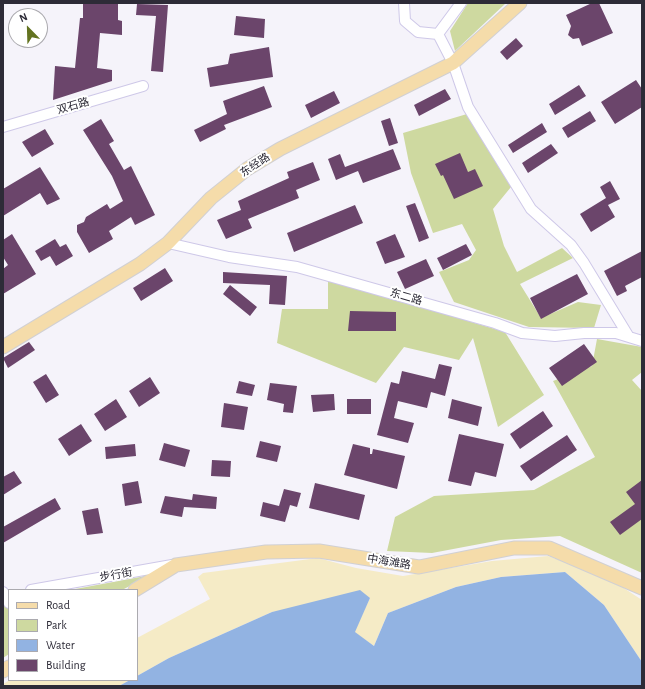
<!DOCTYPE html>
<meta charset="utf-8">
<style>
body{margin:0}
#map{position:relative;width:645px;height:689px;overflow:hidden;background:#f5f3fa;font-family:"Alegreya Sans",sans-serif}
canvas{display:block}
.frame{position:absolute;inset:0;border:4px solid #2d2b37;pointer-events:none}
.legend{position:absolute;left:8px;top:589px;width:130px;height:92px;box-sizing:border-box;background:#fff;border:1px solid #abaaaf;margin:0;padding:5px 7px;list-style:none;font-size:12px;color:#2d2b37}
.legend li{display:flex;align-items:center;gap:8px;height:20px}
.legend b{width:20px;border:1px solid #abaaaf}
.north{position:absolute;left:8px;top:8px;width:40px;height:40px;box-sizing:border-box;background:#fff;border:1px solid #abaaaf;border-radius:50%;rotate:337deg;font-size:11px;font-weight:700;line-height:16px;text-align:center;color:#2d2b37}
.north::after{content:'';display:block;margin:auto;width:14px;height:18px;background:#637320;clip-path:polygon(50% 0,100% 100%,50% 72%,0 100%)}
</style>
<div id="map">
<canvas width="645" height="689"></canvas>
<div class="frame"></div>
<ul class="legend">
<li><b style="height:5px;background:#f5dcaa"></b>Road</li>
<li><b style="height:11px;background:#ced9a0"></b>Park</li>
<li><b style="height:11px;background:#92b3e2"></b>Water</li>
<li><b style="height:11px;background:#6b456b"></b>Building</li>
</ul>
<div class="north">N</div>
</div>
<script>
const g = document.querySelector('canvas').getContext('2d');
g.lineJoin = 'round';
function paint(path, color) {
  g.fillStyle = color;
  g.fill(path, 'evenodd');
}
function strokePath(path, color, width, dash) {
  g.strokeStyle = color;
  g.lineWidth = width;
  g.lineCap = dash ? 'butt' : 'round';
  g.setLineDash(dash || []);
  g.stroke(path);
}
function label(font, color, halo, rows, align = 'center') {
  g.font = font + ' "Alegreya Sans","Noto Sans SC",sans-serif';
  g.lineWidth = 4;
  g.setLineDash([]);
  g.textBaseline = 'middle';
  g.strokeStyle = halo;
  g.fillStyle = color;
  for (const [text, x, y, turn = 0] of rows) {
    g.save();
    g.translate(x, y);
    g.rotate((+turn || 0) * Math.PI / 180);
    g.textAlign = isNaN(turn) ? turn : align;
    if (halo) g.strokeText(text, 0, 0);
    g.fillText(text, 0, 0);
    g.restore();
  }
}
const green = new Path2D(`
 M468,3H506L455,51L450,31Z
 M467,114L511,187L493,209L504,246L517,272L562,248L573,258L520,284L541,318L578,302L601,305L594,328L529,327L454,302L439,272L469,260L476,250L462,224L433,233L411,173L403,133Z
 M328,279L505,332L544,395L498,427L473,338L459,360L404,347L376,383L277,343L282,309H328Z
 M597,339L642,347V372L632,380L642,391V573L560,536L501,540L432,553L387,551L395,517L434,496L534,490L595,457L553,381L592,366Z
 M151,575L122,590H70Z
 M3,594L9,604V654L3,658Z`);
const sand = new Path2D(`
 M548,556L610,579L642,600V662L604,605L565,572L501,577L456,587L388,613L374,646L354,632L370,598L272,612L169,658L137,676V638L210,599L198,577L203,573L318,558L356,568L403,576L492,561Z
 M10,680H130L119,686H3V684Z`);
const water = new Path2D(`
 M565,572L604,605L642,662V686H119L130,680H137V676L169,658L272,612L360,590L370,598L355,632L374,646L388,613L456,587L501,577Z`);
const building = new Path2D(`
 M83,3H118V20L122,21V35L100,33L97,68L112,70V81L53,100L55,66L75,68L80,18H83Z
 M592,3H599L613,33L582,46L579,38L573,39L568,35L571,26L566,15Z
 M137,4L168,5L163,72L151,71L156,16L136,15Z
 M236,16L265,19L264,38L234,35Z
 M516,38L523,46L507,60L500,52Z
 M269,47L273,77L210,87L207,68L228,64L230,54Z
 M636,80L642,89V107L615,124L601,102Z
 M579,85L586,96L555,115L549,104Z
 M264,86L272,107L224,125L226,129L200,142L194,130L227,114L223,101Z
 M445,89L451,99L419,116L414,105Z
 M334,91L340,103L311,118L305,105Z
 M590,111L596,121L568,138L562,128Z
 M390,118L398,143L389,146L381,121Z
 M101,119L114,141L109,144L124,170L131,166L155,215L135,225L131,217L109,231L113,239L89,253L77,232V225L84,222L86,217L107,204L110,209L123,201L112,176L83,130Z
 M542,123L547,132L513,153L508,145Z
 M45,129L54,144L32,157L22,142Z
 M551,144L558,153L528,173L522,163Z
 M393,149L401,169L363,183L358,171L336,180L328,159L340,154L345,167Z
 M460,153L468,172L475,169L483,186L454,199L443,175L441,176L435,164Z
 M313,162L320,180L296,190L299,198L248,219L252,228L226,239L217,220L241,210L238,201L289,178L287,172Z
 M40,167L60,199L47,205L40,193L3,216V189Z
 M610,181L620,199L608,205L615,217L591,232L580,214L606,198L600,187Z
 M415,203L429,238L419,242L406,206Z
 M355,205L363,223L294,252L287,233Z
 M12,234L36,274L3,294V269L8,265L3,257V240Z
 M395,234L405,257L385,264L376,242Z
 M55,239L60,247L66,244L73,256L56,266L50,256L41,261L35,251Z
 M466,244L472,255L443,270L437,258Z
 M642,251V277L625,286L627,291L617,296L604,271Z
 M426,259L434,276L405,289L397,272Z
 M165,268L173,281L141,301L133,288Z
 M223,272L287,276L285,305L269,304L270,285L223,283Z
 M577,274L588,294L541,319L530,298Z
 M230,285L257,307L250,316L223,294Z
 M350,311L396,312V331H348Z
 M29,342L35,350L8,368L3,358Z
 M584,344L597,362L562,386L549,368Z
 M439,364L452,367L445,396L431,392L427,408L398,401L394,418L414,423L408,443L377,435L391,382L399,384L402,371L435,379Z
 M46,374L59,395L46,403L33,382Z
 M150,377L160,393L139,407L129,391Z
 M239,381L255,385L252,396L236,393Z
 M270,383L297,386L293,413L283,412L284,404L267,400Z
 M334,394L335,410L313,412L311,395Z
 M116,399L127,417L105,431L94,414Z
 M347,399H371V414H347Z
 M452,399L482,407L478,426L448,418Z
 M224,403L248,407L244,430L221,427Z
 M543,411L553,426L520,449L510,434Z
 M81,424L92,441L69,456L58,439Z
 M459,434L504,444L496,477L475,472L471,486L448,481Z
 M567,435L577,450L531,481L520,466Z
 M260,441L281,446L277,462L256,457Z
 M164,443L190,450L185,467L159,460Z
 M135,444L136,456L106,459L105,447Z
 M353,444L370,448V454H372L373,449L405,456L397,489L344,475Z
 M212,460L231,461L230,477L211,476Z
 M14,471L22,483L3,495V477Z
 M642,480V519L620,535L610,522L635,504L626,492Z
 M138,481L142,503L125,506L122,484Z
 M315,483L365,495L359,520L309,508Z
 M284,489L301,493L297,507L290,505L285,522L260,516L263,502L279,506Z
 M193,494L217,497L216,509L184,507L182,517L160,513L165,496L192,500Z
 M55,498L61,509L3,543V527Z
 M98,508L103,533L87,535L82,511Z`);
const minor = new Path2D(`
 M404,3L405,21L418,32L438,34
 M461,3L438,34L453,63L468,107L531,209L571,245L584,263L629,337
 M3,127L143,86
 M168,243L229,257L297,267L495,323L522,333L555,336L584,333H616L642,341
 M31,590L172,565
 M3,592L9,603`);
const major = new Path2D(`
 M3,347L140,264L168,243L211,198L247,169L280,149L453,63L520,3
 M135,590L176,565L266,552L319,551L419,567L514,548H549L642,588
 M3,671L9,667`);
const streetNames = [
 ["双石路",73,106,-16],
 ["东经路",255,165,-34],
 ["东二路",406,297,16],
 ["中海滩路",389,562,9],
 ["步行街",116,575,-10]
];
paint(green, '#ced9a0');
paint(sand, '#f5ebc6');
paint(water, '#92b3e2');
paint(building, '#6b456b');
strokePath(minor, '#cec8e8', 12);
strokePath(major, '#d1d0d3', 15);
strokePath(minor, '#fff', 10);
strokePath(major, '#f5dcaa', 13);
label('11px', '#2d2b37', '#fff', streetNames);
</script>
